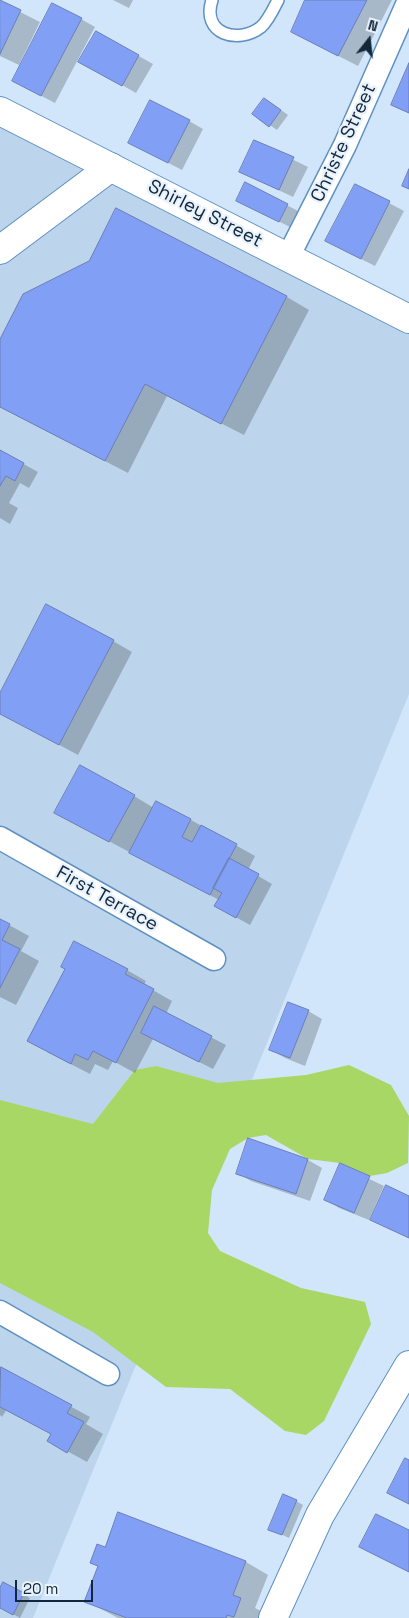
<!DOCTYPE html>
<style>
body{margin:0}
#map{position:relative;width:409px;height:1618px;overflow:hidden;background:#d1e6fb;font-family:"Space Grotesk",sans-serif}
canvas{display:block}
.north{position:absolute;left:344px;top:15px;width:50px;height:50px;-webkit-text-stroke:4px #e7f2fc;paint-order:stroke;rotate:16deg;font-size:14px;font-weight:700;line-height:20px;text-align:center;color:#12273b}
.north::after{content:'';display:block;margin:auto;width:18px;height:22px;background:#12273b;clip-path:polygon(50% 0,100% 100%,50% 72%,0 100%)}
.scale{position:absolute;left:15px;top:1580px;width:78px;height:22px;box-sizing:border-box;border:2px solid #12273b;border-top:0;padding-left:6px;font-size:15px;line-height:18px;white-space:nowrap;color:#12273b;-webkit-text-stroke:4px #e7f2fc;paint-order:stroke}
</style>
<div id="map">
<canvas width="409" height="1618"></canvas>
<div class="north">N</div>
<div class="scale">20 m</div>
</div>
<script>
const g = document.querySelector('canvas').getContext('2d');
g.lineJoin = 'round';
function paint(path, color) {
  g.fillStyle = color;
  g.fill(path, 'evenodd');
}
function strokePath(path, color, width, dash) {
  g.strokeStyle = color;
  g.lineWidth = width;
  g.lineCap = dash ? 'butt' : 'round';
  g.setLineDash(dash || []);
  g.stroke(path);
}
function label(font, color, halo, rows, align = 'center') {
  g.font = font + ' "Space Grotesk",sans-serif';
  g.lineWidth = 4.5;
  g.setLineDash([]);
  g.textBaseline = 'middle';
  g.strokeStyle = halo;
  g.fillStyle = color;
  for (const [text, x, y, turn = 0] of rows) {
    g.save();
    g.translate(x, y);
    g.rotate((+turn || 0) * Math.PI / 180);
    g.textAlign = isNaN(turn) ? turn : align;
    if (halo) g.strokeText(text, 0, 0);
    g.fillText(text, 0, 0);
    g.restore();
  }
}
const built = new Path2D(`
 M0,125L409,329V694L33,1618H0Z`);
const green = new Path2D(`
 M349,1065L391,1085L409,1116L408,1163L387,1173L370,1176L340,1163L308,1159L266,1135L248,1138L230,1149L212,1190L208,1233L220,1251L301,1288L365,1302L371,1324L324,1421L306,1435L285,1431L230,1389L166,1387L93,1332L0,1283V1100L93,1124L135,1070L156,1066L218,1083L306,1075Z`);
const shadow = new Path2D(`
 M113,0H133L129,8Z
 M306,0H392L358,66L311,42Z
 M0,2L40,22L19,65L0,56Z
 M81,19L95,27L55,103L28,89Z
 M96,32L153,64L136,93L80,61Z
 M271,103L288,115L277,130L254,114Z
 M189,121L203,129L182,170L143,150Z
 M255,141L308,167L293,197L241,172Z
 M246,184L302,213L294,229L252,208Z
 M355,185L404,211L375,266L341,249Z
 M287,297L309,310L244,435L167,396L128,473L0,407V342Z
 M0,451L38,472L29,488L20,483L9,503L18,508L10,524L0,518Z
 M113,641L132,652L78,755L0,713V695Z
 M134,796L154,808L191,820L255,856L248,870L272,884L250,925L230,914L219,900L75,823Z
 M0,920L29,936L21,951L39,961L16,1005L0,997Z
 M127,970L146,981L144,985L172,1001L166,1014L226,1045L213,1069L153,1039L135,1073L113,1061L108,1070L95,1064L90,1074L47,1052Z
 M308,1011L322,1019L305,1066L285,1058L271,1050Z
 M308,1160L322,1168L310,1201L251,1181L237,1173Z
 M340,1165L384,1186L369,1220L339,1208L325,1199Z
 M2,1369L90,1417L86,1424L103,1434L87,1462L49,1441L52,1434L7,1409L2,1417L0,1415V1372Z
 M296,1501L303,1505L289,1538L270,1529Z
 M119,1514L246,1562L268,1575L255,1608L263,1612L260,1618H118L86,1601L99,1567L91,1563L106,1548Z
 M4,1584L30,1598L20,1618L0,1607V1591Z`);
const building = new Path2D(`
 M0,0L21,10L0,54Z
 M305,0H367L338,56L291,32Z
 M52,3L82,18L41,96L12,81Z
 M96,31L139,55L122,86L78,62Z
 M409,63V113L391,105Z
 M264,98L281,110L269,127L252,114Z
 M150,100L190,120L168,163L128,143Z
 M254,140L294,157L279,190L239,172Z
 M409,169V189L402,186Z
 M245,182L288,204L279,222L236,201Z
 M355,184L390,201L361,259L325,241Z
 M116,208L287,296L221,424L145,384L105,461L0,407V339L23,294L89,261Z
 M0,450L24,463L15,481L6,476L0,486Z
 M46,604L114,640L59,745L0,714V693Z
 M80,765L135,795L109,842L54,813Z
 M156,801L191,819L182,837L192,842L201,825L237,844L210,895L129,853Z
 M229,858L259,874L236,918L214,906L222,893L213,888Z
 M0,919L10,924L2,940L20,949L0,988Z
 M74,941L128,969L125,974L154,989L116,1063L93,1051L88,1060L75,1054L71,1064L27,1041L65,969L61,967Z
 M288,1002L309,1010L290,1058L269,1050Z
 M154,1006L212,1036L199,1062L141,1033Z
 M248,1138L308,1159L296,1194L236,1174Z
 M340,1163L370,1176L354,1213L324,1200Z
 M386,1185L409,1196V1238L370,1220Z
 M1,1367L72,1405L67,1413L84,1422L67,1453L47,1441L51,1434L0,1407Z
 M405,1458L409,1460V1504L387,1493Z
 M283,1494L297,1500L282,1535L268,1530Z
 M118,1512L246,1561L233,1595L241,1598L234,1617L227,1615L226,1618H127L84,1602L98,1566L90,1563L97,1544L105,1547Z
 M376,1514L409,1530V1572L359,1547Z
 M3,1582L24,1593L13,1615L0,1608V1588Z`);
const lane = new Path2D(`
 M212,0C201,34 238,45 261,27C268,21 274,8 278,0`);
const street = new Path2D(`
 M288,257L345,145L409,0
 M0,838L214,959
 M0,1312L108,1374`);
const secondary = new Path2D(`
 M0,250L111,167
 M273,1618L320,1515L409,1365`);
const highway = new Path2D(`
 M0,111L409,319`);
const streetNames = [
 ["Christe Street",344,143,-65],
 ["Shirley Street",205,214,27],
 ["First Terrace",107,899,29]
];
paint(built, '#bdd5ec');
paint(green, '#a8d766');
paint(shadow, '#0003');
paint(building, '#81a0f5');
strokePath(building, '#6a7fb8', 1);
strokePath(lane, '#5e91c2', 14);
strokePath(street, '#5e91c2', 25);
strokePath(secondary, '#5e91c2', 30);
strokePath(highway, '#5e91c2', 30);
strokePath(lane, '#fff', 11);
strokePath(street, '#fff', 22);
strokePath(secondary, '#fff', 28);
strokePath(highway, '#fff', 28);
label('19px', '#12273b', '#e7f2fc', streetNames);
</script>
